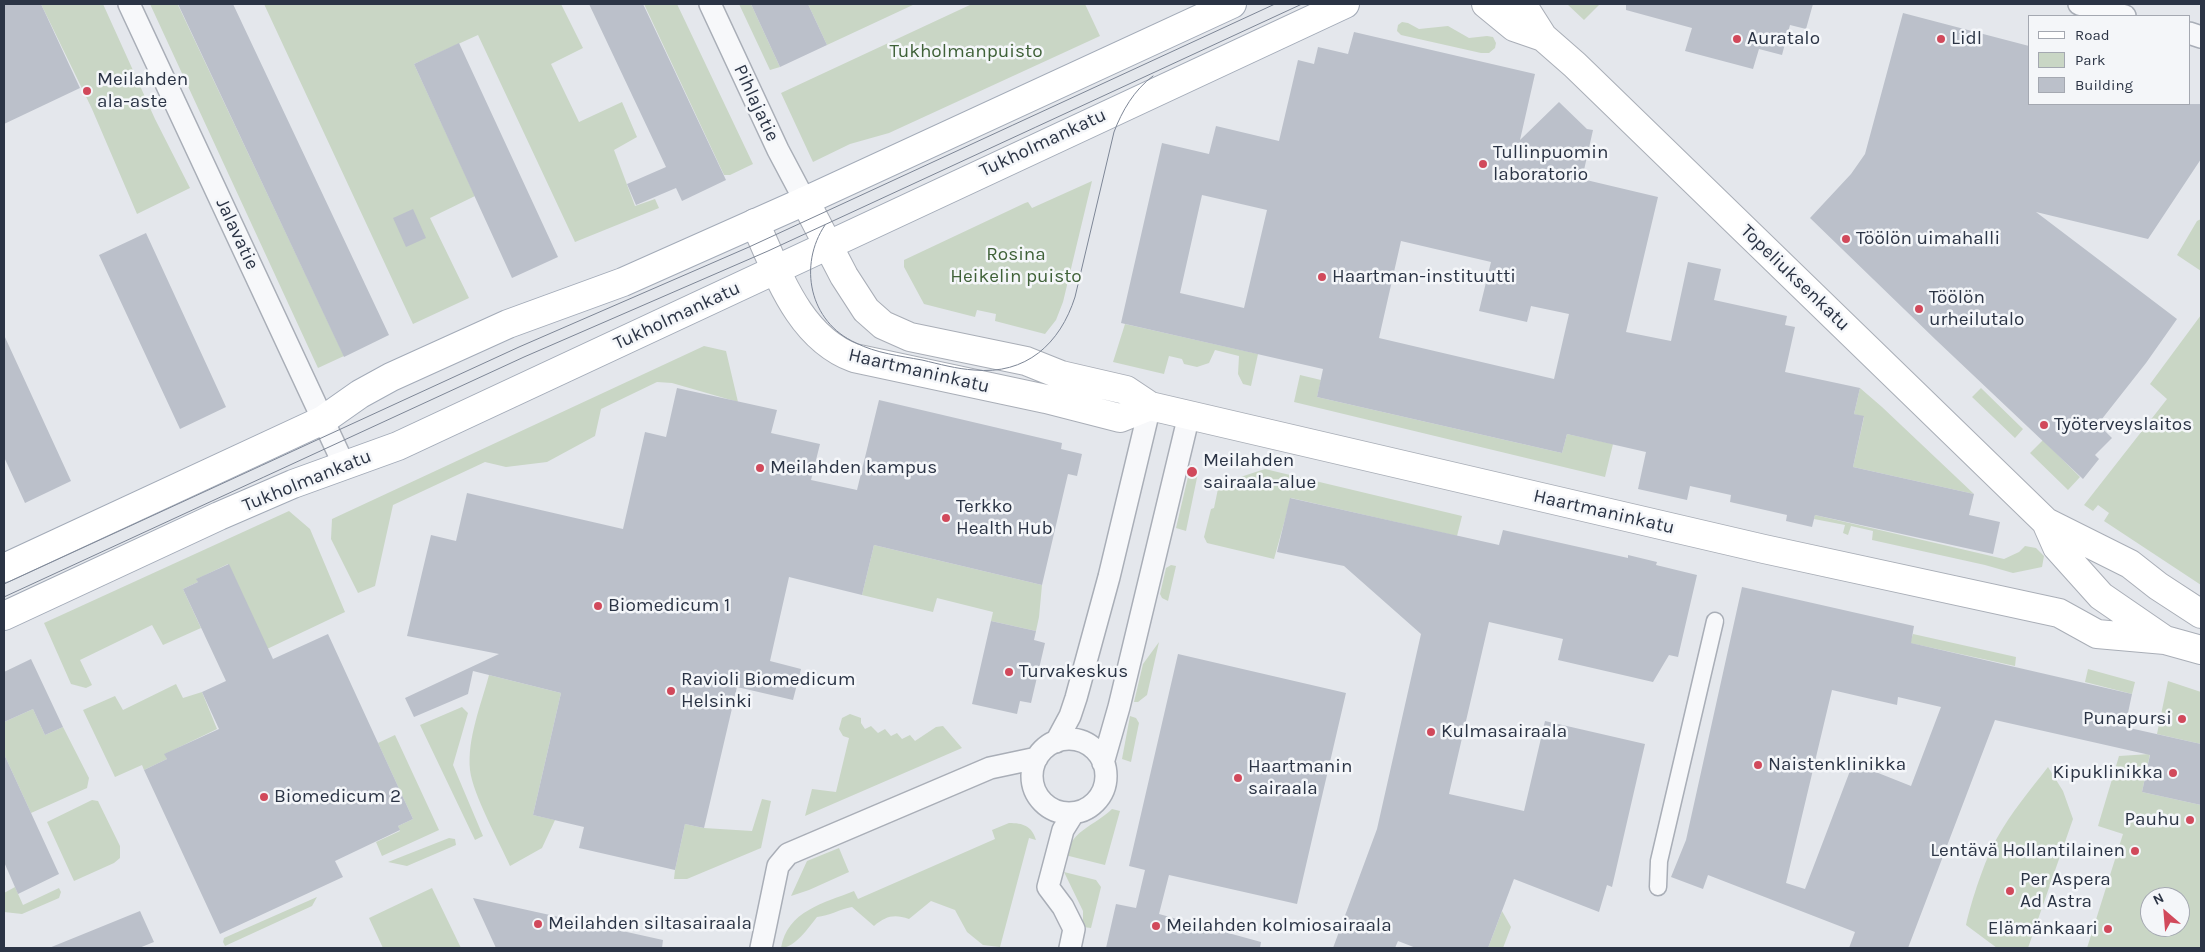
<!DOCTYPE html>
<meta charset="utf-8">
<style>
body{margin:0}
#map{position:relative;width:2205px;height:952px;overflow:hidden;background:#e4e7ec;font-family:Karla,sans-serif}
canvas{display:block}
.frame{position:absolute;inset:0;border:5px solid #2b3445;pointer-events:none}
.legend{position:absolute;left:2028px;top:15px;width:162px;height:90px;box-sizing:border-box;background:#f4f6f9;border:1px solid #a4a8b1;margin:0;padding:6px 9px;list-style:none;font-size:15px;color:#2b3445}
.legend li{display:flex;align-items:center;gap:10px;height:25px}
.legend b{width:25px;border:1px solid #a4a8b1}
.north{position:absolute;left:2140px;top:887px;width:50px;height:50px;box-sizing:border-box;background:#f4f6f9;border:1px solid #a4a8b1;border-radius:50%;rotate:333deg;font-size:14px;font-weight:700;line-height:20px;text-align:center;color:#2b3445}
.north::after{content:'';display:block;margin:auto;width:18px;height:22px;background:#d1495b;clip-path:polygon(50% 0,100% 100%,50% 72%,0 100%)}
</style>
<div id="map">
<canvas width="2205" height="952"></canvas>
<div class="frame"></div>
<ul class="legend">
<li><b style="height:6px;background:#fff"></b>Road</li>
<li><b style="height:14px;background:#c9d6c5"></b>Park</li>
<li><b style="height:14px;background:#bbc0ca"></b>Building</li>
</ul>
<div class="north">N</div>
</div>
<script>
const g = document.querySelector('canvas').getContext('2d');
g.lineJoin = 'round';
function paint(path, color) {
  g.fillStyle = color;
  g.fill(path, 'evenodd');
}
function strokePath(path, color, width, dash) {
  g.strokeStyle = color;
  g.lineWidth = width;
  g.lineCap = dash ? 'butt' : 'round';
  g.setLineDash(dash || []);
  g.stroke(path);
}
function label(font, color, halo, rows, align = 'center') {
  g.font = font + ' Karla,sans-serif';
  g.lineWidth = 5;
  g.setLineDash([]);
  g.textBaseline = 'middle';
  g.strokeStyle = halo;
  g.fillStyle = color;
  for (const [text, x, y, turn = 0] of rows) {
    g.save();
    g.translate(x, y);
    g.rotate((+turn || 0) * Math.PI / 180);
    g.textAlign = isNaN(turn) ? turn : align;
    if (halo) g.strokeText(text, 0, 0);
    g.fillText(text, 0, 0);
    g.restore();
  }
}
const green = new Path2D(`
 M41,4H103L155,119L190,188L137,214L92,109Z
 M150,4H180L178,5L344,356L318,368Z
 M264,4H561L583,48L551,64L579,122L622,102L637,137L614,150L635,206L655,199L659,208L575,242L478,35L414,64L475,196L430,218L469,298L413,324Z
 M644,4H677L753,164L730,175H724Z
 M739,4H751L780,67L770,70Z
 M808,4H915L827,45Z
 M972,4H1085L1100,36L889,133L850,144L813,162L781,93Z
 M1567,4H1600L1584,20Z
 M1402,22L1408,23L1419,29L1448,26L1469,38L1487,36L1493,37L1496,43L1495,48L1489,53H1481L1401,35L1397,31L1398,25Z
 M1092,181L1063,302L1056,320L1045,334L995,321L996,314L977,310L975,317L924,304L904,267V260L1025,203L1028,202L1032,208Z
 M2201,219V271L2177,255L2197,221Z
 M2201,315V585L2104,521L2109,513L2098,505L2093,511L2084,505L2167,399L2150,384Z
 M1125,324L1258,354L1251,386L1243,384L1238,374L1239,356L1215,350L1209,363L1197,367L1184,364L1182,359L1169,356L1164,374L1113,362Z
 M704,346L726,351L738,402L672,383L657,382L601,409L595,436L547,462L506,467L485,462L393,505L375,586L358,593L331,539L332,519Z
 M1300,375L1321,380L1317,397L1562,453L1567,434L1613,444L1605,477L1294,402Z
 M1860,388L1882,407L1974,494L1853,467L1864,417L1854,414Z
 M1981,388L2023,429L2015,438L1972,397Z
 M2043,440L2080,477L2068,490L2030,453Z
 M1191,464L1198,473L1186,531L1176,528Z
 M1265,469L1462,516L1457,536L1291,498L1274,559L1207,543L1204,537L1211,509L1214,508L1219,484Z
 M289,511L310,529L345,612L267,649L228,564L197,579L198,582L183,589L201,628L163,645L152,625L80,660L92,685L86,688L71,684L44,623Z
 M1815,515L2004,559L2019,552L2025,546L2036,548L2044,556L2042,567L2013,573L1985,565L1872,540L1873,531L1851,526L1848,535L1843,533L1845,525L1814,519Z
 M874,545L1042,585L1039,617L1036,631L991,621L993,612L937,598L933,612L862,595Z
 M1171,565L1176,566L1168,601L1162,598L1160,594L1166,568Z
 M1913,634L2016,657L2015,666L1910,643Z
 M1159,642L1147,695L1138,702H1134L1143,664Z
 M2088,669L2135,682L2132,694L2085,682Z
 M489,675L561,693L533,815L555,820L542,848L510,866C499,841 473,795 470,770C467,739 481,705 489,675Z
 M2168,681L2201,692V744L2157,734Z
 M176,684L183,698L202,692L217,729L165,754L167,759L144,770L142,765L115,777L83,710L115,696L123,710Z
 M462,707L468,713L453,765L483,836L475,840L420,725Z
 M33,709L45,735L63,727L89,778L87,788L31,813L4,754V722Z
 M850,714L861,718V723L865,729L871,726L878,733L885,729L891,736L897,733L902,739L910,735L915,741L936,727L943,726L962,748L805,816L812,789L836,792L849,738L843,736L839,729L842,718Z
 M1130,716L1136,718L1139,723L1131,762L1122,759Z
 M395,735L439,830L382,856L376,842L400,831L398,826L413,819L378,743Z
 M2150,754L2142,792L2201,805V948H2087L2123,834L2098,826L2119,756ZM2150,897H2180V927H2150Z
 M2048,767L2063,791L2073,819L2028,948H1997L1966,925C1971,902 1985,859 1997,838C2011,813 2030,790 2048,767Z
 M762,799L771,801L761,848L687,879H674L675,870L685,824L704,828L752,831Z
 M92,800L98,801L120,846V858L114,863L74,881L47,822Z
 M1112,809L1120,811L1105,865L1065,855C1075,828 1093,827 1112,809Z
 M1009,823C1023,823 1032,826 1036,840L1029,838L1000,947L983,945L967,932L955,910L931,901L909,919C894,914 886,916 874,926L852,907C840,909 829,916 817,917C809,927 795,948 781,948C787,911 824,903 854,891L858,899L995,839L992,830Z
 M449,838L455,839L456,845L407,866L388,862Z
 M839,848L849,872L809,890L791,896L807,861Z
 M1064,872L1096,880L1101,887L1091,928L1083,927V911Z
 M15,887L23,905L59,888L61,892L59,898L22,914L4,912V893Z
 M432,888L461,948H383L369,918Z
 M317,897L312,906L225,946L223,942L224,938Z
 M1502,911L1511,927L1503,948H1488Z`);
const building = new Path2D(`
 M4,4H41L80,88L4,124Z
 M178,4H233L389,335L344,357Z
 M589,4H643L726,180L682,201L676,188L636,205L627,184L666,167Z
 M751,4H808L827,45L780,67Z
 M1626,4H1813L1806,29L1790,25L1782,55L1759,49L1753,69L1685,51L1692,28L1626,10Z
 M1903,13L2029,46V104H2201V159L2148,239L2036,212L2177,319L2146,363L2098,424L2112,438L2095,455L2099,459L2083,479L1936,340L1810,218L1851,174L1865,154Z
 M1354,32L1535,74L1520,140L1559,102L1587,129L1593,130L1582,179L1658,197L1626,332L1671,341L1688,262L1721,269L1714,300L1787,316L1785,325L1795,327L1785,372L1860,388L1854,414L1864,416L1853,467L1974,494L1969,515L2000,522L1993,554L1815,515L1812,527L1786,521L1787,515L1730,502L1731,495L1690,486L1687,500L1638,489L1646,452L1567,434L1562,453L1317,397L1323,369L1121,323L1162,143L1209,154L1216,126L1279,141L1298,60L1314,64L1318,47L1348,54ZM1202,195L1267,210L1244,308L1180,293ZM1401,241L1491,262L1479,311L1527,322L1531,306L1569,314L1554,379L1379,338Z
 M459,43L558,257L512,278L414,64Z
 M413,209L426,238L406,247L393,218Z
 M146,233L226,407L180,429L99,255Z
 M4,335L71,481L25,503L4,457Z
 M677,388L777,410L771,433L820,444L811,480L857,490L879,400L1062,443L1061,449L1082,454L1077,476L1068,474L1042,585L874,545L862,595L789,577L770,661L801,669L793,700L737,687L704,828L685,824L675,870L579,848L584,827L533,815L561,693L473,671L468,694L414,717L405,698L499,654L407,636L431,535L456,541L467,493L623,529L645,432L666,437Z
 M1290,498L1499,545L1503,530L1628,558V555L1657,562L1656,565L1697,575L1678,657L1669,655L1653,682L1558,660L1563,639L1489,622L1449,794L1524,811L1545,721L1645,744L1612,887L1607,885L1599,912L1514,879L1488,948H1416L1398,941L1395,948H1333L1377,829L1421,634L1344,566L1277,552Z
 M229,564L273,659L328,634L413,819L398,826L400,830L335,861L343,877L220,934L144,770L167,759L164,754L219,729L202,692L226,681L183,589L198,582L196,579Z
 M1742,587L1914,626L1911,643L2132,694L2125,727L2201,744V805L2142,792L2150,755L1995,720L1908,948H1849L1855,932L1708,875L1703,889L1671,877L1686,840ZM1832,690L1897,705L1898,697L1941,707L1911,786L1853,763L1805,889L1786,883Z
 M991,621L1036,631L1034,640L1045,643L1031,703L1020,701L1017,714L972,704Z
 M1178,654L1346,693L1297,904L1169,875L1159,914L1261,942L1260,948H1106L1116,904L1136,908L1145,870L1129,866Z
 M31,659L63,727L45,735L33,709L4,722V672Z
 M4,754L59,874L18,894L4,862Z
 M473,898L663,940L662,948H496Z
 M140,911L154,942L139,948H49Z`);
const pedestrian = new Path2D(`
 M1658,887L1659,861L1715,621`);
const minor = new Path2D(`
 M129,4L344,465
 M710,4L778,150L805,201
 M2079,4L2125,16
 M2189,33L2201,37
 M1032 776a37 37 0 1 1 74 0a37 37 0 1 1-74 0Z
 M1056,742L1070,716L1076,698L1109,577L1150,406
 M1103,763L1119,707L1189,415
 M761,948L778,866L788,854L990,768L1037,758
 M1070,948L1074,929L1063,907L1048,887L1063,830L1073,814`);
const secondary = new Path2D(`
 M1486,4L1514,27L1543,37
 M1522,4L1543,37L1575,65L2046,522L2130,564L2158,586L2201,614
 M805,201L844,276L866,310L883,325L910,337L1026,361L1061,375L1126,390L1150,406L1764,549L2059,613L2097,634L2165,640
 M755,223C778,273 798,337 854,358L1046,399L1120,418L1150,406
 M2046,522L2057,547L2101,596L2165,640L2201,650`);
const primary = new Path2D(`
 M4,568L323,420L360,394L391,377L508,324L623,282L805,201L1232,4
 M4,616L219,516L293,484L398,446L1345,4`);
const tram = new Path2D(`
 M825,225C798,265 809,322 856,343C876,353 900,356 922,360C939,364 957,369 974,370C1026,375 1060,344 1075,297L1114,132C1122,111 1134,90 1153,76
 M4,584L519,347L749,247L1275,4
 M4,597L524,357L768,251L1302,4`);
const markers = [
 [1737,39,5,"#d1495b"],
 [1941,39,5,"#d1495b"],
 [87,91,5,"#d1495b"],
 [1483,164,5,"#d1495b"],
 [1846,239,5,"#d1495b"],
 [1322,277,5,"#d1495b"],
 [1919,309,5,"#d1495b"],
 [2044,425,5,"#d1495b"],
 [760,468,5,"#d1495b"],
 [1192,472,6,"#d1495b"],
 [946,518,5,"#d1495b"],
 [598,606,5,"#d1495b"],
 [1009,672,5,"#d1495b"],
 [671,691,5,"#d1495b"],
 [2182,719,5,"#d1495b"],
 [1431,732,5,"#d1495b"],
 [1758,765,5,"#d1495b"],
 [2173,773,5,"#d1495b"],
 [1238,778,5,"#d1495b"],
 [264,797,5,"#d1495b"],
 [2190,820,5,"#d1495b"],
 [2135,851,5,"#d1495b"],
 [2010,891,5,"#d1495b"],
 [538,924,5,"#d1495b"],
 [1156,926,5,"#d1495b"],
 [2108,929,5,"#d1495b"]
];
const poiNames = [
 ["Auratalo",1747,39],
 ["Lidl",1951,39],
 ["Meilahden",97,80],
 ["ala-aste",97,102],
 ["Tullinpuomin",1493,153],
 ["laboratorio",1493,175],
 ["Töölön uimahalli",1856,239],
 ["Haartman-instituutti",1332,277],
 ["Töölön",1929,298],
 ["urheilutalo",1929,320],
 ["Työterveyslaitos",2054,425],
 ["Meilahden",1203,461],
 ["sairaala-alue",1203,483],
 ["Meilahden kampus",770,468],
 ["Terkko",956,507],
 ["Health Hub",956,529],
 ["Biomedicum 1",608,606],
 ["Turvakeskus",1019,672],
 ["Ravioli Biomedicum",681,680],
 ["Helsinki",681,702],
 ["Punapursi",2172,719,"right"],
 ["Kulmasairaala",1441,732],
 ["Naistenklinikka",1768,765],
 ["Haartmanin",1248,767],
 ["sairaala",1248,789],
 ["Kipuklinikka",2163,773,"right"],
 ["Biomedicum 2",274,797],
 ["Pauhu",2180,820,"right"],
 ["Lentävä Hollantilainen",2125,851,"right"],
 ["Per Aspera",2020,880],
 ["Ad Astra",2020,902],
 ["Meilahden siltasairaala",548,924],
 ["Meilahden kolmiosairaala",1166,926],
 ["Elämänkaari",2098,929,"right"]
];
const parkNames = [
 ["Tukholmanpuisto",966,52],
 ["Rosina",1016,255],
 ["Heikelin puisto",1016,277]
];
const streetNames = [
 ["Pihlajatie",756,103,65],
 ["Tukholmankatu",1043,143,-25],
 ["Jalavatie",237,234,65],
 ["Topeliuksenkatu",1795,278,44],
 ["Tukholmankatu",677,316,-25],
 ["Haartmaninkatu",919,371,13],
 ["Tukholmankatu",307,481,-22],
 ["Haartmaninkatu",1604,512,13]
];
paint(green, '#c9d6c5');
paint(building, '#bbc0ca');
strokePath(pedestrian, '#a9aeb7', 19);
strokePath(minor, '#a9aeb7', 24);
strokePath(secondary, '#a9aeb7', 30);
strokePath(primary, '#a3abb8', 30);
strokePath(pedestrian, '#f7f8fa', 16);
strokePath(minor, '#f7f8fa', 21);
strokePath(secondary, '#fff', 28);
strokePath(primary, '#fff', 28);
strokePath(tram, '#7d8696', 1);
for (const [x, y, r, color] of markers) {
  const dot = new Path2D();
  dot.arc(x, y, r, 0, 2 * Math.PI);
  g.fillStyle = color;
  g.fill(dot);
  strokePath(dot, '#f4f6f9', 2);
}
label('19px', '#2b3445', '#f4f6f9', poiNames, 'left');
label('19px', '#3f6138', '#f4f6f9', parkNames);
label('19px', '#2b3445', '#f4f6f9', streetNames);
</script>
